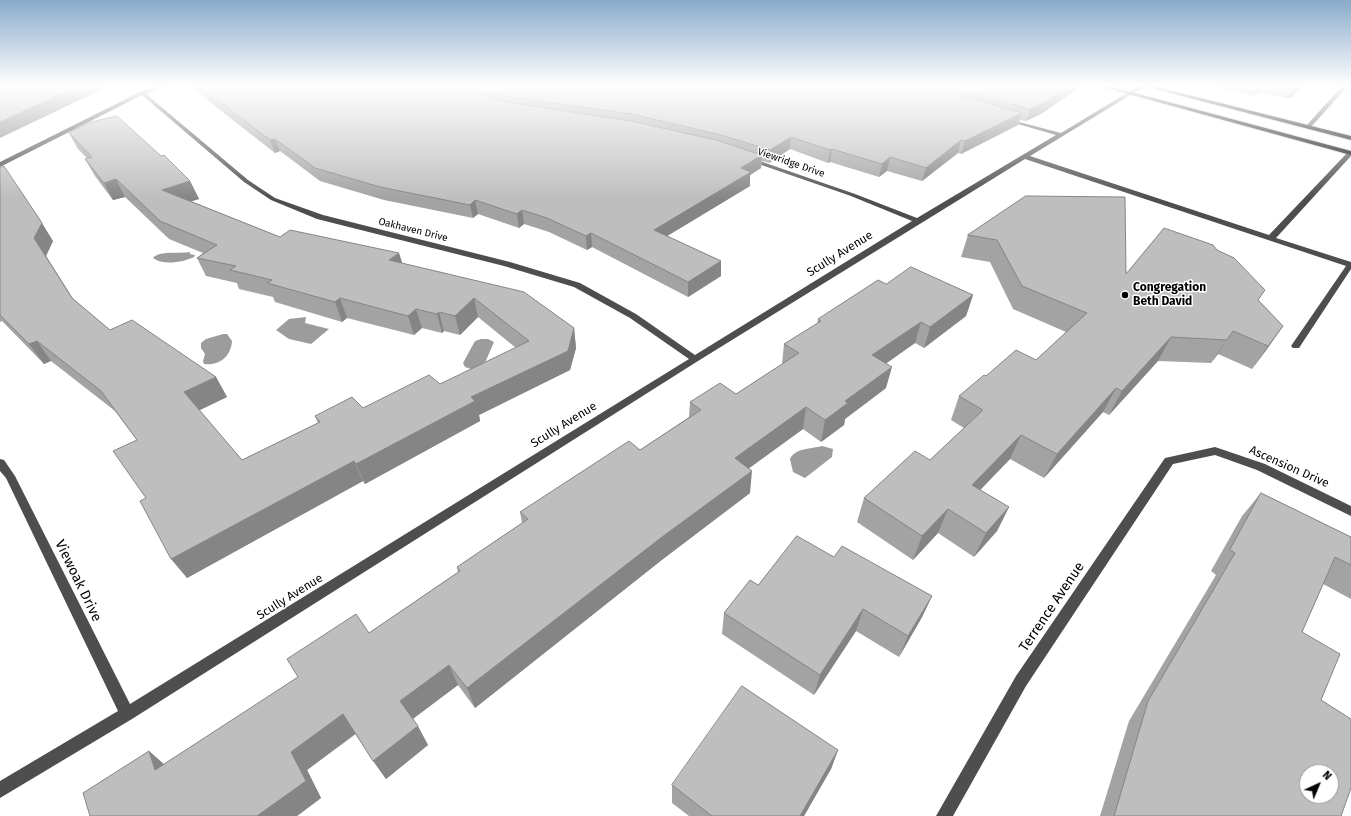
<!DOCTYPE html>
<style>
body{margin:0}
#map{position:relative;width:1351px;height:816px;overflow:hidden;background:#fff;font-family:"Fira Sans",sans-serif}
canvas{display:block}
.north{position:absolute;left:1299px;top:764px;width:40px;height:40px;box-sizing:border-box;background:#fff;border:1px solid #999;border-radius:50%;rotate:44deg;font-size:11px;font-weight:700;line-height:16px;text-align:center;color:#000}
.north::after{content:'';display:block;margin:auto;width:14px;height:18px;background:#000;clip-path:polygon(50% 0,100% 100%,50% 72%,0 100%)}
</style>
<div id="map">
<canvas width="1351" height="816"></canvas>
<div class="north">N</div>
</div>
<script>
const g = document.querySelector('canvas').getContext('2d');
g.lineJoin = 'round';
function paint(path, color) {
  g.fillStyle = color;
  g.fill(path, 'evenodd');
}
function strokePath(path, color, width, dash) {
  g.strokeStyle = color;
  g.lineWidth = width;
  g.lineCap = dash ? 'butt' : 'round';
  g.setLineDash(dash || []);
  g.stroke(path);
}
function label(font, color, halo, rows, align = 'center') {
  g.font = font + ' "Fira Sans",sans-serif';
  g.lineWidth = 3;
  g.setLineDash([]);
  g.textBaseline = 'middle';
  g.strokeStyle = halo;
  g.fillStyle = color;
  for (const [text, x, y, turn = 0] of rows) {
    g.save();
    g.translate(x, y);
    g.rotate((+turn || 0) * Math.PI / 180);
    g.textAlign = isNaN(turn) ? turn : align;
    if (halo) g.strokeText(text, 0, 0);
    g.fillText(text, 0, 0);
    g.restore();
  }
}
const water = new Path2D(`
 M190,252V254L195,255L194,257C184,262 163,266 153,258C159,250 179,254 190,252Z
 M306,317L305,323L329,329L311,344L289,339L276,330L289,319Z
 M223,334H227L232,341C231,356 220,366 204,364L203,361L205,354L201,348V343L206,339Z
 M481,339H488L494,342L484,365L471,369L465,367L463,363L475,341Z
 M822,446L833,449L832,457L805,478L793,472L790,459C795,448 811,449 822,446Z`);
const minor = new Path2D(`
 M162,85H170L146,94L248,180L275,198L323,215L510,262L580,283L636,314L695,355L912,221L851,196L747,160V158H751L855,194L917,218L1056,135L1004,120V118L1061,133L1140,85H1147L1030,156L1269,235L1348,152L1351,151V156L1276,238L1351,262V269L1299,348H1293L1291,346L1346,266L1025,159L698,361L132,719L0,798V781L118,711L6,478L0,471V459L4,460L15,476L130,704L689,359L630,318L574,287L504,266L317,219L271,200L244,182L142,95L0,167V162L140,92Z
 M1343,85H1349L1310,128H1306V126Z
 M1215,447L1265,464L1351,506V516L1257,470L1215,455L1173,464L1026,686L953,816H936L1016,676L1165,458Z`);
const major = new Path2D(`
 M1096,85H1105L1351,151V155Z
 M1140,85H1149L1351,136V140Z`);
const wall = new Path2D(`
 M190,85H1083L1041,114L1026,121L1020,120L1018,125L961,154L958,153L922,181L887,171L879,177L830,162L828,163L790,149L769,163L762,161L761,168L750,175V186L667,236L721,261V276L688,297L592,247L587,250L549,232L524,224L519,228L478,214L473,218L384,200L320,181L280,151L275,153L211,103Z
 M1208,85H1304L1291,98H1287L1260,92L1254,96Z
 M69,133L161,156L190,181L199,199L190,201L280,237L403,264L574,328L576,348L570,370L479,415L480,421L365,484L363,481L187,578L146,498L137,440L115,411L51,361L44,364L2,321L0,322V168L53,241L46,256L73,299L110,330L216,377L227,397L199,410L242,460L318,423L315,416L363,408L440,384L516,348L478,317L460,335L444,331L442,333L422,328L414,335L347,318L342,322L275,302L273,297L239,289L237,283L206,276L197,258L203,253L169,239L125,197L113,200L95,176L85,159L87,158L78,149Z
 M1026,196L1126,274L1258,300L1283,326L1267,349L1252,369L1218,354L1211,363L1158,361L1109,415L1103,412L1044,478L1010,459L980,490L1009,507L997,531L974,557L938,533L913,560L857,522L864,498L930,460L964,428L951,420L959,396L986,376L1036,360L1066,332L1013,309L990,262L961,257L968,235Z
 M886,284L973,295L966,316L924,348L915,343L886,363V388L845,419L844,425L821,442L803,429L749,468L750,493L663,559L475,708L458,685L413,719L428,745L386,779L356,734L307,770L321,798L297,816H90L149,751L164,764L369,633L458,572L457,567L522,523L520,512L640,450L689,417L690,402L736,394L782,364L784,344L817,324L818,319Z
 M1261,493L1351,537V599L1323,584L1302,632L1321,700L1341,816H1100L1129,721L1216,575L1211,571L1242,516Z
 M834,557L932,596L922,617L899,657L856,631L814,695L722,634L724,613L758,585Z
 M838,750L831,769L804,816H689L672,803V785Z`);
const shadedWall = new Path2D(`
 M80,85H111L0,138V122Z
 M1070,85H1083L1041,114L1026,121L1030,109Z
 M1260,85H1264L1260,92L1254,96Z
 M1299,85H1304L1291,98H1287L1294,86Z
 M1022,113L1018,125L961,154L965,141Z
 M791,137L790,149L769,163L770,150Z
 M275,139L280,151L275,153L270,140Z
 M961,140L958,153L922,181L926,168Z
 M832,149L830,162L828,163L830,150Z
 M762,155L761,168L750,175V186L654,244V230L741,168Z
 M890,157L887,171L879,177L882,164Z
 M116,179L125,197L113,200L104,183Z
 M190,181L199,199L171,208L162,190Z
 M475,200L478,214L473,218L470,205Z
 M522,210L524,224L519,228L517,214Z
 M42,223L53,241L46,256L85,317L34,238Z
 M591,233L592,247L587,250L586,236Z
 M399,253L405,271L389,260Z
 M721,261V276L688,297V282Z
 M973,295L966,316L924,348L930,327Z
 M340,298L347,318L342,322L335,302Z
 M474,298L478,317L460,335L455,316Z
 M416,309L422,328L414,335L408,316Z
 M439,312L444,331L442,333L437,314Z
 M921,322L915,343L867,377L872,355Z
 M1283,326L1267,349L1252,369L1268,346Z
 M574,328L576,348L570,370L479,415L480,421L365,484L356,464L471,397Z
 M1233,331L1218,354L1211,363L1227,340Z
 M1171,337L1158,361L1109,415L1122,391Z
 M37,341L51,361L44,364L29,344Z
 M892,367L886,388L845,419L844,425L821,442L825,420L845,401Z
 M216,377L227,397L196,412L184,392Z
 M1116,388L1103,412L1044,478L1057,454Z
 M806,407L803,429L733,480L735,458Z
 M1021,435L1010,459L962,509L972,485Z
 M354,461L363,481L187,578L171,559Z
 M752,471L750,493L663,559L475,708L467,688L662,537Z
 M1009,507L997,531L974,557L986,533Z
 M948,509L938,533L913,560L922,536Z
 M932,596L922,617L899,657L908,636Z
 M863,609L856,631L814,695L820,675Z
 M449,665L458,685L411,720L400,701Z
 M343,714L356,733L307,770L321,798L297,816H257L291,752Z
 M418,726L428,745L386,779L373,761Z
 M838,750L831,769L804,816H800Z
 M149,751L170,770H155Z`);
const building = new Path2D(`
 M0,85H80L0,122Z
 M198,85H458L474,93L512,103L631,121L716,140L762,155L741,168L751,172L654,230L721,261L688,282L591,233L586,236L547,218L522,210L517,214L475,200L470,205L380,187L315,168L275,139L270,140L206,91Z
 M472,85H918L944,91L1022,113L965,141L961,140L926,168L890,157L882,164L832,149L830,150L791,137L770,150L721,135L632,114L513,97L479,89Z
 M944,85H1070L1045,102L1030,109Z
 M1287,85H1299L1298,86H1294Z
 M117,116L161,156L164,155L190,181L162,190L280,237L290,230L399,253L389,260L524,292L574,328L568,351L471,397L475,401L356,464L354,461L171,559L140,501L146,498L113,451L137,440L101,391L37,341L29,344L0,315V168L4,166L42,223L34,238L72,298L110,330L132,320L216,377L184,392L242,460L320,422L315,416L352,397L363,408L429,375L440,384L529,341L474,298L455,316L439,312L437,314L416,309L408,316L340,298L335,302L267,283L272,280L230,270L236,266L197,258L217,245L160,221L116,179L104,183L85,159L92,157L69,133L88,123Z
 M1026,196L1125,197L1126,274L1164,228L1213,245L1217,250L1234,258L1265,290L1258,300L1283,326L1268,346L1233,331L1227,340L1171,337L1122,391L1116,388L1057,454L1021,435L972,485L1009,507L986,533L948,509L922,536L864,498L915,451L930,460L983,410L959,396L984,375L986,376L1016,350L1036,360L1087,313L1022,286L997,240L968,235Z
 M911,267L973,295L930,327L921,322L872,355L892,367L845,401L848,403L825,420L806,407L735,458L752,471L662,537L467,688L449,665L400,701L418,726L373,761L343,714L291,752L306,781L257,816H90L83,793L149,751L155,770L298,677L287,659L356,614L369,633L460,571L457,567L528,519L520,512L629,441L640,450L701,410L690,402L720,383L736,394L799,353L784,344L821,321L818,319L878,280L886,284Z
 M1261,493L1351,537V565L1335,557L1302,632L1340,654L1321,700L1351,719V788L1341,816H1114L1148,701L1235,553L1230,550ZM1307,772H1331V796H1307Z
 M797,536L834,557L842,546L932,596L908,636L863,609L820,675L724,613L750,580L758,585Z
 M742,686L838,750L800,816H712L672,785Z`);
const markers = [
 [1125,295,4,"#000"]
];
const farStreetnames = [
 ["Viewridge Drive",791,163,19],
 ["Oakhaven Drive",413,230,14]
];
const streetNames = [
 ["Scully Avenue",840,254,-32],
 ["Scully Avenue",564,425,-32],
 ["Ascension Drive",1289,467,24],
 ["Scully Avenue",290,597,-32]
];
const poiNames = [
 ["Congregation",1133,288],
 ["Beth David",1133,302]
];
const nearStreetnames = [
 ["Viewoak Drive",78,581,64],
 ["Terrence Avenue",1052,607,-56]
];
paint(water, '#9c9c9c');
strokePath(major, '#dbdbdb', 2);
paint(minor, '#4e4e4e');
paint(major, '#000');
paint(wall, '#a3a3a3');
paint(shadedWall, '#858585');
paint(building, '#bebebe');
strokePath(building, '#858585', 1);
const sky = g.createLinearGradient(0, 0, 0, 199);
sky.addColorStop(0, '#89aaca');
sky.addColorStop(0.43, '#fff');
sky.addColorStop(1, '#ffffff00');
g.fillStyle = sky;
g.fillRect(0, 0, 1351, 199);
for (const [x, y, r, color] of markers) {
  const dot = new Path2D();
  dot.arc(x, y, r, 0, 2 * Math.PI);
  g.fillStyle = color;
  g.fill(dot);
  strokePath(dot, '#fff', 1.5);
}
label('10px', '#000', '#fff', farStreetnames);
label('12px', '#000', '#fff', streetNames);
label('bold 12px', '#000', '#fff', poiNames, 'left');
label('14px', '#000', '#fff', nearStreetnames);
</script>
